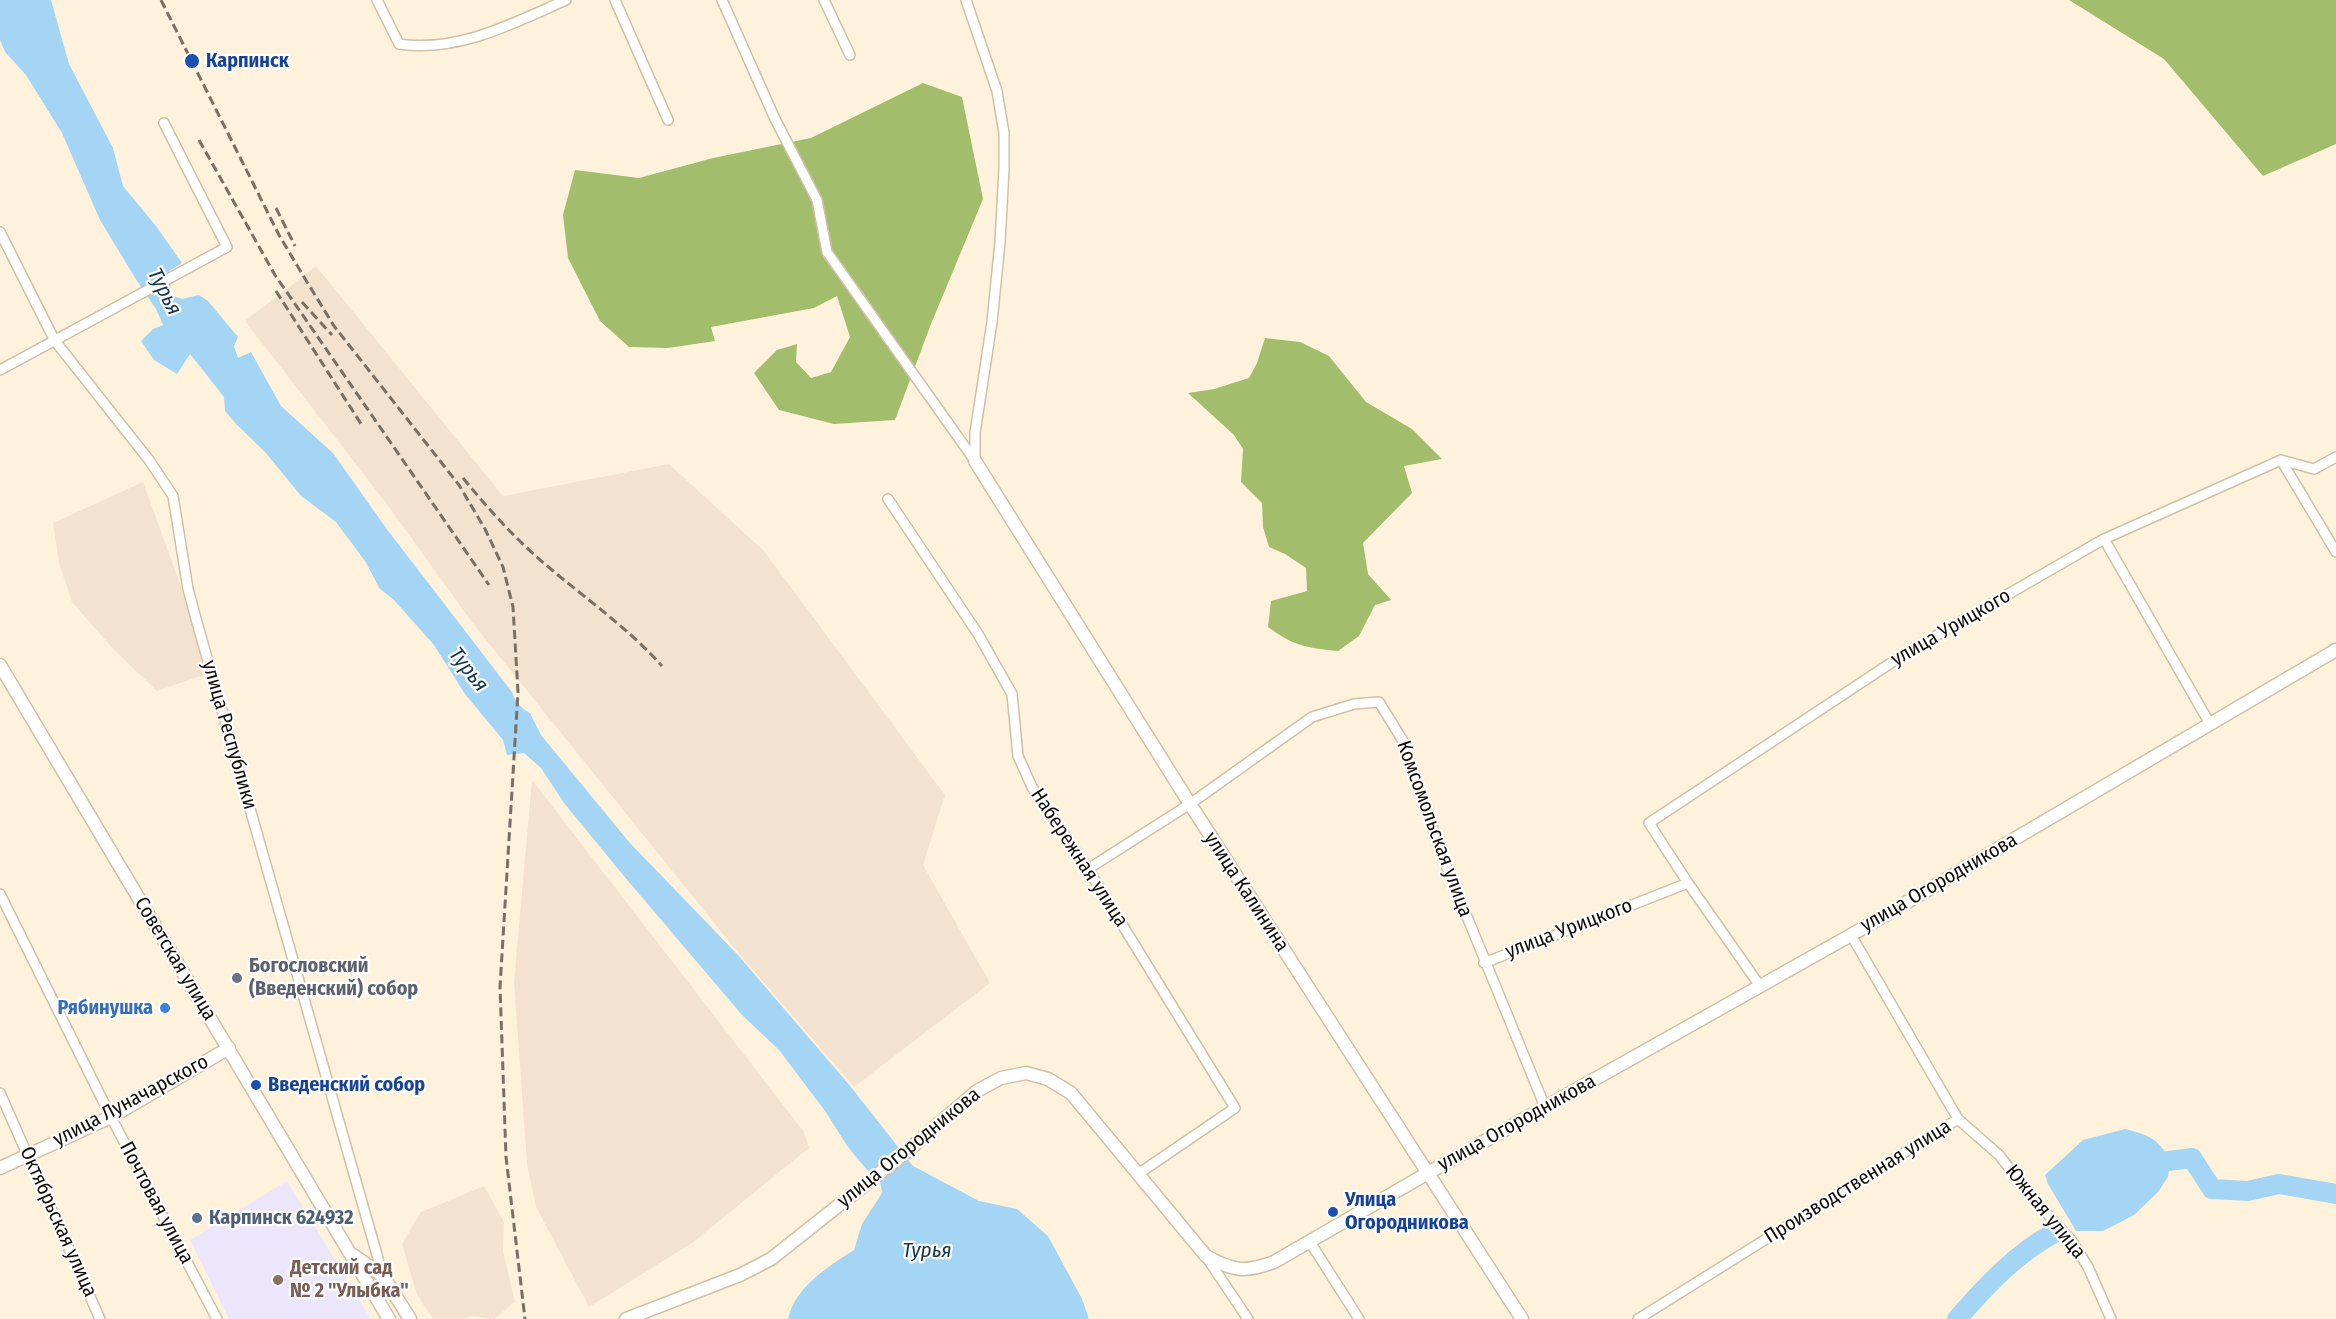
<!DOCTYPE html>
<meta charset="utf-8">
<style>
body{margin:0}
canvas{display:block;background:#fff2dd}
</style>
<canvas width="2336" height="1319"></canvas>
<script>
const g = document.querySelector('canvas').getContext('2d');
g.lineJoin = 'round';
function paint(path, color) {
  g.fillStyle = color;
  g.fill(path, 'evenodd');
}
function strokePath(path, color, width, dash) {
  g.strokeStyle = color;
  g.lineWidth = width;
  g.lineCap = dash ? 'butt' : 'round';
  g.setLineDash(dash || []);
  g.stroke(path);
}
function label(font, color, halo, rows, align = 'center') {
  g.font = font + ' "Fira Sans Condensed",sans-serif';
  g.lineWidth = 4.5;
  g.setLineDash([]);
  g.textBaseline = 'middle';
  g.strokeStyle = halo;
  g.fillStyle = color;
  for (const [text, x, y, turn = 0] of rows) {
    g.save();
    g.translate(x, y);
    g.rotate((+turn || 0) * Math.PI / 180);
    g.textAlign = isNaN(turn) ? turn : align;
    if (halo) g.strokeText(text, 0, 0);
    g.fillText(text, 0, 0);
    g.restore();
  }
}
const industrial = new Path2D(`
 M316,266L503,496L669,464L764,551L945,795L923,865L990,983L854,1087L740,955L474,625L386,503L245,321Z
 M143,482L212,672L157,691L115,651L72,602L59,563L53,523Z
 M532,780L804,1132L809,1148L692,1243L589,1307L536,1207L527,1164L514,982Z
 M484,1186L504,1222L503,1251L515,1302L494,1319L470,1316L465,1319H433L417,1295L402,1244L421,1212Z`);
const education = new Path2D(`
 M287,1181L371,1319H229L190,1240Z`);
const forest = new Path2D(`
 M2069,0H2336V144L2263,176L2164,59Z
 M923,83L962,97L983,199L931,324L895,420L834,424L779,410L754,373L777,350L797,344L796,362L811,378L831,372L850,337L837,296L814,308L711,327L715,341L668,348L629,347L600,321L568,258L563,215L575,170L639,178L713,158L811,138Z
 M1265,338L1300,342L1329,356L1366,402L1412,429L1442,459L1404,466L1412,493L1363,543L1368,574L1391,600L1375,605L1359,636L1338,651C1308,648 1293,646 1268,627L1271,601L1307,591L1306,568L1285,554L1269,547L1263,527L1262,503L1241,482L1243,449L1234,435L1188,393L1214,389L1249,378L1257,363Z`);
const water = new Path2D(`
 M0,0H51L69,64L113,148L123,186L156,226L182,263L169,271L171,295L182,299L199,295L208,301L238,337L234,346L238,358L251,352L281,406L333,453L386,528L512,692C515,701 521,709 530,713L541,735L629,842L738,955L851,1087L913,1166L979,1201L1017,1209L1048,1236L1082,1299L1089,1319H788C795,1287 829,1266 854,1250L862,1224L882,1193L880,1181L867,1170L848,1147L825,1111L779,1050L742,1015L623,875L564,803L541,768L524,753L507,755L503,740L465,694L434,645L393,599L380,589L365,561L336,522L301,496L266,453L236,424L225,411L224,397L190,354L177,374L154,360L141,341L153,329L163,325L156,309L137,281L100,220L62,133L26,75L5,52L0,40Z
 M2125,1129C2149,1135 2157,1138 2170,1159L2168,1177L2158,1192L2134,1215L2103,1231H2076L2048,1184L2045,1175L2083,1140Z`);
const river = new Path2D(`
 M2145,1164L2192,1158L2212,1189L2248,1191L2279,1184L2336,1194
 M1957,1319C1985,1287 2017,1252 2056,1232`);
const minor = new Path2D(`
 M377,0L399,44C458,53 514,23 566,0
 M615,0L668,120
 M722,0L775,119L817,200L827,252L975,461
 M824,0L850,55
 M966,0L997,91L1004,133V169L1000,242L992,322L975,433V461
 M0,232L55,341L149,460L173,496L188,589L198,626L383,1276
 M0,370L227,247L164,123
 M2281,460L2336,552
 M888,499L978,634L1012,694L1018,756L1032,787L1088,869L1235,1108L1138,1174
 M2104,539L2210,724
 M1088,869L1190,804L1312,717L1354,704L1379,702L1403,741L1441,853L1545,1107
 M0,894L111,1117L217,1319
 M1484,963L1688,883
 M1760,986L1688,883L1649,823L1906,653L2104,539L2281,460L2314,469L2336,457
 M0,1093L100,1319
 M1958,1119L1999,1155L2032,1197L2072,1241L2088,1267L2111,1319
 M1310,1242L1359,1319
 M1207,1258L1248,1319
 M1638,1319L1958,1119L1851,935`);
const tertiary = new Path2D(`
 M975,461L1190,804L1522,1319
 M0,665L389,1319
 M0,1168L111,1117L229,1048
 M353,1255L383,1276L410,1319
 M626,1319L740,1275L771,1259L906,1152L977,1091L1001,1078L1026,1073L1048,1079L1071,1093L1206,1256C1233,1271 1245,1273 1274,1262L1428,1173L1851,935L2336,650`);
const rail = new Path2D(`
 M161,0L279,235L307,282L334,326L459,485L485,529L503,567L513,607L518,692L500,987L506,1157L525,1319
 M199,140L275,275L489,585
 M276,208L295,246
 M276,291L363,427
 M302,302L332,335
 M463,478C490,511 519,543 552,570C589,601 630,630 662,666`);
const markers = [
 [192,61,8,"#1a4fb4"],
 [237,978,6,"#6b7280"],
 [165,1008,6,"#3f7fe0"],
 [256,1085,6,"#1a4fb4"],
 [1333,1212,6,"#1a4fb4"],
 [197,1218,6,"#5c6f8a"],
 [278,1280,6,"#8d6e63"]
];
const transitNames = [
 ["Карпинск",206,61],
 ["Введенский собор",268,1085],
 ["Улица",1345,1200],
 ["Огородникова",1345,1223]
];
const streetNames = [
 ["улица Урицкого",1951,628,-30],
 ["улица Республики",229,735,74],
 ["Комсомольская улица",1434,829,70],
 ["Набережная улица",1079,858,57],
 ["улица Огородникова",1939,883,-30],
 ["улица Калинина",1246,892,57],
 ["улица Урицкого",1569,929,-21],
 ["Советская улица",175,959,59],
 ["улица Луначарского",131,1101,-28],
 ["улица Огородникова",1517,1123,-29],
 ["улица Огородникова",909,1148,-39],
 ["Производственная улица",1858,1182,-32],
 ["Почтовая улица",156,1203,62],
 ["Южная улица",2045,1212,51],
 ["Октябрьская улица",58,1222,66]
];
const worshipNames = [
 ["Богословский",249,966],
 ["(Введенский) собор",249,989]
];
const shopNames = [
 ["Рябинушка",153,1008]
];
const serviceNames = [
 ["Карпинск 624932",209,1218]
];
const educationNames = [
 ["Детский сад",290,1268],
 ["№ 2 \"Улыбка\"",290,1291]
];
const waterNames = [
 ["Турья",164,292,63],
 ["Турья",468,670,52],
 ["Турья",927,1251]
];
paint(industrial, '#f4e2d1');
paint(education, '#ebe6fc');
paint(forest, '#a2bd6c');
paint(water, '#a5d5f5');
strokePath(river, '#a5d5f5', 20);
strokePath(minor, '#cfc0a6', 12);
strokePath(tertiary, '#cfc0a6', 15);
strokePath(minor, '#fff', 9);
strokePath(tertiary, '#fff', 12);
strokePath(rail, '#797063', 3, [9, 4.5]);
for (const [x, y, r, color] of markers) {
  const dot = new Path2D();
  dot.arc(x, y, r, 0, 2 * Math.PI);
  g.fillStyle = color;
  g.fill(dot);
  strokePath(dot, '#fff', 2);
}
label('bold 20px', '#164399', '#fff', transitNames, 'left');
label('20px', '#100b04', '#fff', streetNames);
label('bold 20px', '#5b616d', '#fff', worshipNames, 'left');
label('bold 20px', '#366cbe', '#fff', shopNames, 'right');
label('bold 20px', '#4e5e75', '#fff', serviceNames, 'left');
label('bold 20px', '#785e54', '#fff', educationNames, 'left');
label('italic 21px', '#11374c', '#fff', waterNames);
</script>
